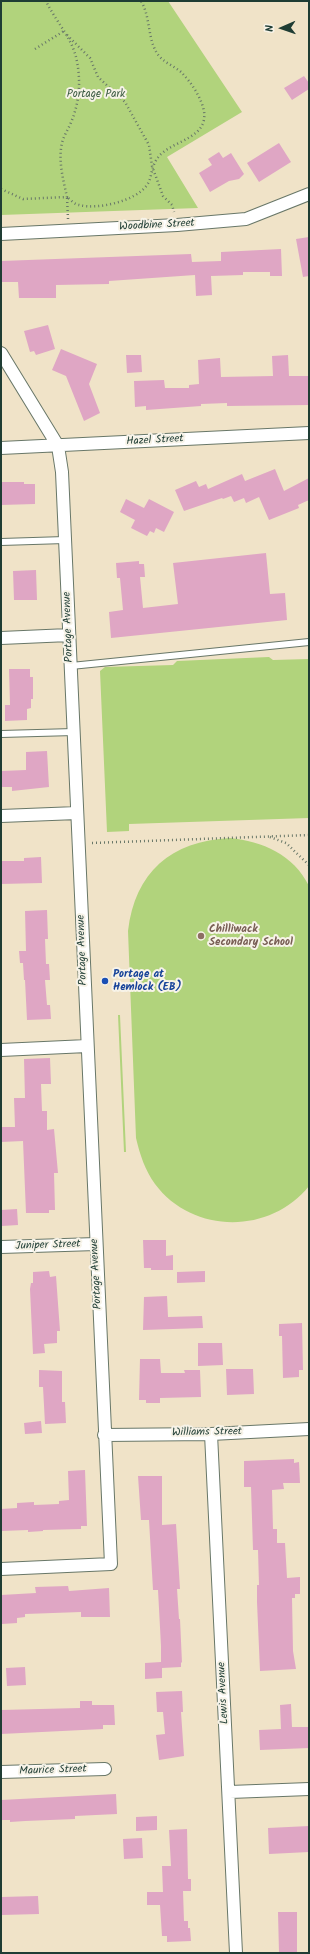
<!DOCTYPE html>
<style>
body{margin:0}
#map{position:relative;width:310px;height:1954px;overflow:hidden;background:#f0e3c8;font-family:Kalam,sans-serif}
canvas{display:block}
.frame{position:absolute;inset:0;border:2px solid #1f3d34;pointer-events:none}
.north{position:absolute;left:262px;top:8px;width:40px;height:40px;-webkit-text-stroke:3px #f7f3e8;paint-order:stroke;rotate:268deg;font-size:11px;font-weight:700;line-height:16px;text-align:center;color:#1f3d34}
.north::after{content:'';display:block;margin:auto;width:14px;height:18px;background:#1f3d34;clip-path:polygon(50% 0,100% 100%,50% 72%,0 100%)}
</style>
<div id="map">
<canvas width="310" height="1954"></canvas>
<div class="frame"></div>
<div class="north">N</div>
</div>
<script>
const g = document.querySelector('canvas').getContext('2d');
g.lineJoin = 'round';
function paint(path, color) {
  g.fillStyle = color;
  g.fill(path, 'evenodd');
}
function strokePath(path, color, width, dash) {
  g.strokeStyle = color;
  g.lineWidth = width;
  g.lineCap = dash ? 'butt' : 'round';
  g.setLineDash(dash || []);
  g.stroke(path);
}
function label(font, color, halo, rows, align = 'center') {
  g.font = font + ' Kalam,sans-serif';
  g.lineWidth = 4;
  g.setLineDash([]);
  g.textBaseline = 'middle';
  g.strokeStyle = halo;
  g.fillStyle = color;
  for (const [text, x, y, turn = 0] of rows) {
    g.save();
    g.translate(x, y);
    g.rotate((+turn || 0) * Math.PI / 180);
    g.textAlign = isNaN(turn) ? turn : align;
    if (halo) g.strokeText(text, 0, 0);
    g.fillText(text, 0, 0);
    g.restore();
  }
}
const green = new Path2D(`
 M1,1H168L242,112L167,157L198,208L1,215Z
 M269,657L273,660L309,659V818L129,824V831L107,832L100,671L105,667L173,665L177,661Z
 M230,838C262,841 294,855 309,886V1186C270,1235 192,1234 155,1184C145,1170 140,1155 136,1138L128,931C135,872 171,841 230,838Z
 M118,1015H120L126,1152H124Z`);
const building = new Path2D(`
 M304,76L309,83V89L292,100L284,88Z
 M279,143L291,162L259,182L247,163Z
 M219,152L223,158L231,153L244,174L239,179L229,181L210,192L199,173L212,165L208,159Z
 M309,237V276L303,277L296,239Z
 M281,249L282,276H270V272H243V275L211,276L212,295L196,296L195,275L109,281V284L56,285V298H19L18,282H1V261L191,254L192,262L221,261V252Z
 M48,325L55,349L36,355L34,351L30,352L24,331Z
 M61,349L97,364L89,384L100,413L84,421L66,376L52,370Z
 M126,355H141L142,372L127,373Z
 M288,355L289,376H309V405L227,406V403L201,404V406L146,410V406L135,407L134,381L164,380L165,388H189V385L199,384L198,360L220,358L221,377L273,376L272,356Z
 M275,469L284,491L309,478V500L298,505L299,508L269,520L259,497L246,503L244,498L234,502L231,496L223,499L222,498L184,511L175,490L196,481L199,487L206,484L208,489L242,474L245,481Z
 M1,482H24V484H35V504L1,505Z
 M126,499L144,508L149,499L174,512L164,532L156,528L154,533L150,531L147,536L131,528L135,520L120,512Z
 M266,553L270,594L285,593L287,620L111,638L109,612L123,610L120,578H117L116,563L139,561V564H144L145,577H140L143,608L178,604L173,563Z
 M36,570L37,600H14L13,571Z
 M9,669H30V677H33V699H31V708L27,709V720L5,721V705H10Z
 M47,751L49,787L12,791V787H1V771L26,770V752Z
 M41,857L42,883L1,884V861H24V858Z
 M47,910L48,939H45L46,964H49L50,980H45L47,1005H50L51,1019L27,1020L25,980H24L23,963H20L19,951H26L25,911Z
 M50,1058L51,1084H41L42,1111H47V1130L54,1129L58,1173H54L55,1210H49V1213H26L23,1141L1,1142V1127H15L14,1098H25L24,1059Z
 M17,1209L18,1225L2,1226L1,1210Z
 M143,1240H166V1256L173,1255V1270H151V1268H144Z
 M49,1271L50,1277L56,1276L60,1331H57V1343L44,1344L45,1353L33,1354L30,1289L31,1283H33V1272Z
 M205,1271V1282L177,1283V1272Z
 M167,1296L168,1317L202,1316L203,1328L143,1330L144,1297Z
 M302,1323L303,1370H299V1377L283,1378L282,1336H279V1324Z
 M198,1343H222L223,1365L198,1366Z
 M140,1359H160L161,1373H185L184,1370H200L201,1397L160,1398V1403H146V1400H139Z
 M226,1369H253L254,1394L227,1395Z
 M39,1370L62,1371V1402H65L66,1423L45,1424L43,1387H39Z
 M41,1421L42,1433L25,1434L24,1423Z
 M294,1459V1463L299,1462L300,1483H283L284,1489L272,1490L273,1529H277V1543H285L287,1578L300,1577V1594H295V1598H292L293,1651L296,1669L260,1671L257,1602V1585H259L258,1550H253L251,1487H244V1461Z
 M85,1470L87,1526H81V1529L43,1530V1531L28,1532V1530L1,1531V1509L17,1508V1503L34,1502V1505L59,1504V1501L69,1500L68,1471Z
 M138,1476H162V1525L176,1524L180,1589H177L179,1619H180L182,1663L181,1662V1667L162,1668V1678L145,1679V1663L161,1662V1646L158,1590H153L149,1520H141Z
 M68,1586L69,1591L109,1588L110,1617H81V1612L25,1614V1617L17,1618V1623L2,1624L1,1595L36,1593L35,1587Z
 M25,1667L26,1685L7,1686L6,1668Z
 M182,1691L183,1712H181L184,1756L159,1760L156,1735L165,1734L163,1712H157L156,1692Z
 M80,1701H92V1705H114L115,1725H103V1729L1,1734V1710L80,1708Z
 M291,1704L292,1727H309V1748L260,1750L259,1730L281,1729L280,1705Z
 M116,1794L117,1814L75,1816V1819L25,1821L10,1822V1820H1V1800Z
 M157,1816V1830L136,1831V1817Z
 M309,1826V1852L269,1854L268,1828Z
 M187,1829L188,1879H191V1891H183L184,1921H188V1928H190L191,1941L167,1942V1936H162L160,1905H147V1892H163L162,1866H171L169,1830Z
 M142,1838L143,1858L124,1859L123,1839Z
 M38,1896L39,1914L2,1915V1897Z
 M278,1912H297V1953H279Z`);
const path = new Path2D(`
 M67,35L90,58L98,77L125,102L149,145L152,166L163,196L172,205L174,212
 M35,49L64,31
 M1,189L23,199L67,197C63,179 58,160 62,143C64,135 69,128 72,120C80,100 81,78 76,57C71,37 55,20 46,1
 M68,219L67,197C71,200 75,205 79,205C98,210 136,201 147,185C153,176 150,166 160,155C175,140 208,138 204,111C201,97 191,82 181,72C174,66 165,63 159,56C147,41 151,17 141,1
 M270,837L286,843L309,865
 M92,843L309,835`);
const service = new Path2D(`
 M1,542L65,540
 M71,666L309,642
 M1,734L74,732`);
const minor = new Path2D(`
 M1,234L177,225L246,219L309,194
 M1,353L58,446L62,472L111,1564L1,1569
 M1,448L309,433
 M1,638L69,635
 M1,816L77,813
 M1,1050L87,1046
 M1,1247L96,1244
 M211,1434L236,1953
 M104,1435L211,1434L309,1429
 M1,1772L105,1769
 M230,1792L309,1789`);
const markers = [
 [201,936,4,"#8d6e63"],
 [105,981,4,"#1a4fb4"]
];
const parkNames = [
 ["Portage Park",96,95]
];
const streetNames = [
 ["Woodbine Street",157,226,-3],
 ["Hazel Street",155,441,-3],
 ["Portage Avenue",69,627,-92],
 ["Portage Avenue",83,950,-92],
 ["Juniper Street",48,1246,-2],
 ["Portage Avenue",97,1274,-93],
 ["Williams Street",207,1433,-1],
 ["Lewis Avenue",224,1693,-93],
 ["Maurice Street",53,1771,-2]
];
const educationNames = [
 ["Chilliwack",209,930],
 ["Secondary School",209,943]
];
const transitNames = [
 ["Portage at",113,975],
 ["Hemlock (EB)",113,988]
];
paint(green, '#b1d37c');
paint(building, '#dfa6c4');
strokePath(service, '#687768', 8);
strokePath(minor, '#687768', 14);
strokePath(path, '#687768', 2.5, [1, 3]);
strokePath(service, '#fff', 6);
strokePath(minor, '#fff', 12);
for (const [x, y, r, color] of markers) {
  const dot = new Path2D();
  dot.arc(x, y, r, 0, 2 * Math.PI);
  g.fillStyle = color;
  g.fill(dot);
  strokePath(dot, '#f7f3e8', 1.5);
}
label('11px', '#3c5b42', '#f7f3e8', parkNames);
label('11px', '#1f3d34', '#f7f3e8', streetNames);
label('bold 11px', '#785e54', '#f7f3e8', educationNames, 'left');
label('bold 11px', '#164399', '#f7f3e8', transitNames, 'left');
</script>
